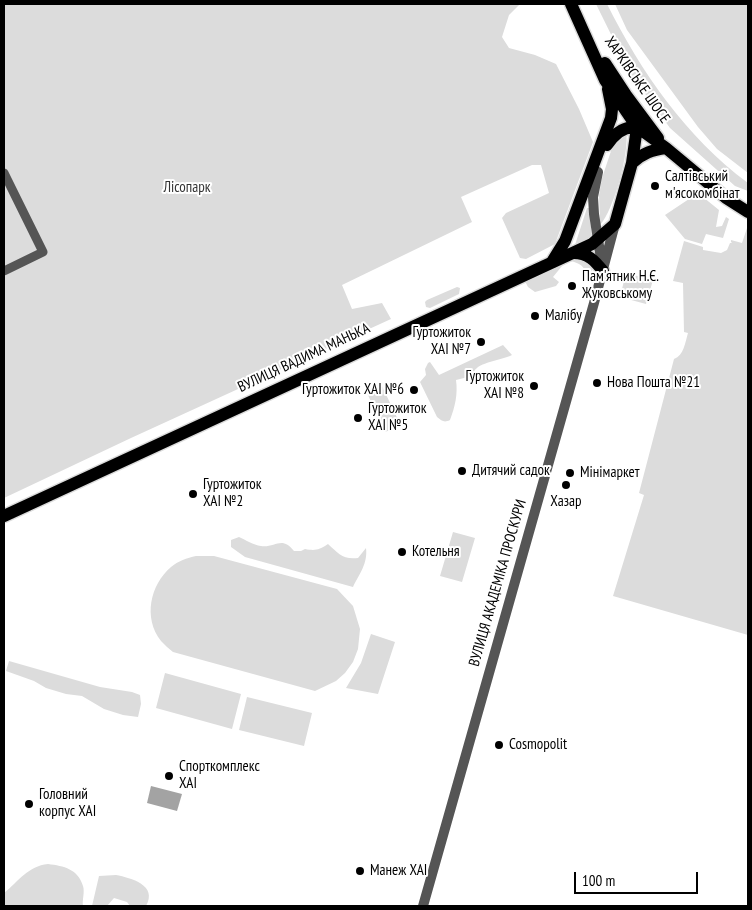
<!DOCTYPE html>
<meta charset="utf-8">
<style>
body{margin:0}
#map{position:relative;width:752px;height:910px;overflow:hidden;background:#fff;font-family:"PT Sans Narrow",sans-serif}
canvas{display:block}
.frame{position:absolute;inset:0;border:5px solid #000;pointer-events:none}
.scale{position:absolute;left:574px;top:872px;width:124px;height:22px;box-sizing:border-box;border:2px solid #000;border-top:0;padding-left:6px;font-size:15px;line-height:18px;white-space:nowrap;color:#000;-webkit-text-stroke:4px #fff;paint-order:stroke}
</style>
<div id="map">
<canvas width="752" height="910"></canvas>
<div class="frame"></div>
<div class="scale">100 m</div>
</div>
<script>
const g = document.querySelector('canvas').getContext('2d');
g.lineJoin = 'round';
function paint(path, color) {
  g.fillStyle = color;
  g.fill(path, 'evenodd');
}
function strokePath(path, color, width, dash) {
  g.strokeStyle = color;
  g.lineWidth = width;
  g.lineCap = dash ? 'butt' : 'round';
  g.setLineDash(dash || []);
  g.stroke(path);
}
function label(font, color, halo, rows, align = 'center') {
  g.font = font + ' "PT Sans Narrow",sans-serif';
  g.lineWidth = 4;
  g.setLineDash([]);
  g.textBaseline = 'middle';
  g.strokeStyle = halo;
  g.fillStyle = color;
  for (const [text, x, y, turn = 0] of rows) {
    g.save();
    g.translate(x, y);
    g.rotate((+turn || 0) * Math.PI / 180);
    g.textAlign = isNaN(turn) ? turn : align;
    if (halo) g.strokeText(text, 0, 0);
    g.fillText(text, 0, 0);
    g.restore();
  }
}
const green = new Path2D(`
 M4,4H520L509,15L502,37L509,48L535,55L556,64L579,109L593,142L555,244L526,259L520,258L502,218L506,213L549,193L541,165H532L461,197L472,222L342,285L352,309L382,303L391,319L131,438L4,498Z
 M596,4H607C641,72 686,137 748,183V191L735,186L670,128L630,73Z
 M615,4H748V173L717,149L698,127L627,30Z
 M626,131C630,151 614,210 600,225L599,195L602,178L614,142Z
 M698,193L719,210L716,227L722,226L726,217L729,219L723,238L706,234L702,244L685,239L665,215Z
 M587,208H589L592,236L575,245Z
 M748,225V635L613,596L644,495L639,493L674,359C684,355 685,343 688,333L684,332L683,283L673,281L684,241L703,247V250L721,253L727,250L730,243H732L731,242V240L742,243Z
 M582,257L591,264L592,269L590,278C583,269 585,264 570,261Z
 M559,265L562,266L553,277L559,282L556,286L535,292L528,287L525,281Z
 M626,273L653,280L646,304L620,297Z
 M457,287L460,288L459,294L430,308L426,307L425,302L427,300Z
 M503,345L512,355C502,360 482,362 476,369C475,369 472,376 472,376L456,380C458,394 455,407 450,420C444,423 442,421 437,417L420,382L426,375L425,369L428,363L430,362L439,375Z
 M382,386L401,426L385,432L367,393Z
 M453,532L475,538L462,582L440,576Z
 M239,537C246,540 253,545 261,546C275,548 282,535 294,551H301L305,549C315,551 319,550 328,544C338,553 343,560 358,558L366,548C368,564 359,574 353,587L245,557L231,547V540Z
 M196,556H214L337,589L353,606L360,629L358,649L353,662L345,673L336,681L315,691L173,652C169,649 165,645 161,641C143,618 150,585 171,567C178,561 187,558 196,556Z
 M371,634L395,642L378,694L346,688L361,663Z
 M9,661L100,687L132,692L140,695L141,704L138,717L123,715L104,709L82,696L66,694L46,688L34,681L6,671Z
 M165,673L241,694L232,729L156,708Z
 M247,697L312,713L304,746L239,730Z
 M48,864C64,866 78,869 83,886C85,892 82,900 83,906H4V893C19,881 28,866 48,864Z
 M116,875C131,878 158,885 146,906H130L127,902L114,898L107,906H92L99,876Z`);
const water = new Path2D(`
 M151,786L182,794L177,811L147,803Z`);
const minor = new Path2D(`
 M4,173L43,252L4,271`);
const tertiary = new Path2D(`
 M598,172L593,197L594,214L602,265
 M423,906L594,303L615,224`);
const primary = new Path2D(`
 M571,4L605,80L637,127L666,148L726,198L748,212
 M605,63L626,95L658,138
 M607,145C615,133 627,123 642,129
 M632,163C643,153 652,150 666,148
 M574,253C588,253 595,261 603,271
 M552,262L565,241L611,118L612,109L608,89
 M4,516L592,244L615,224L632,163L637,127L626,95`);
const markers = [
 [655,186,5,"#000"],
 [572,286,5,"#000"],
 [535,316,5,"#000"],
 [481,342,5,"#000"],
 [597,383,5,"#000"],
 [534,386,5,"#000"],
 [414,390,5,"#000"],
 [358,418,5,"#000"],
 [462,471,5,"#000"],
 [570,473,5,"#000"],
 [566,485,5,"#000"],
 [193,494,5,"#000"],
 [402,552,5,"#000"],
 [499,745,5,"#000"],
 [169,776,5,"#000"],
 [29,804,5,"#000"],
 [360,871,5,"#000"]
];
const streetNames = [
 ["ХАРКІВСЬКЕ ШОСЕ",637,80,55],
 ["ВУЛИЦЯ ВАДИМА МАНЬКА",304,358,-25],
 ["ВУЛИЦЯ АКАДЕМІКА ПРОСКУРИ",498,583,-74]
];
const poiNames = [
 ["Салтівський",665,177],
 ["м'ясокомбінат",665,194],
 ["Пам'ятник Н.Є.",582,277],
 ["Жуковському",582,294],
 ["Малібу",545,316],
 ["Гуртожиток",471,333,"right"],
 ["ХАІ №7",471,350,"right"],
 ["Гуртожиток",524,377,"right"],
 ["ХАІ №8",524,394,"right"],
 ["Нова Пошта №21",607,383],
 ["Гуртожиток ХАІ №6",404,390,"right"],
 ["Гуртожиток",368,409],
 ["ХАІ №5",368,426],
 ["Дитячий садок",472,471],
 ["Мінімаркет",580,473],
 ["Гуртожиток",203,485],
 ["ХАІ №2",203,502],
 ["Хазар",566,502,"center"],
 ["Котельня",412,552],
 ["Cosmopolit",509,745],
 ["Спорткомплекс",179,767],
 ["ХАІ",179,784],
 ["Головний",39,795],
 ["корпус ХАІ",39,812],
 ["Манеж ХАІ",370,871]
];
const parkNames = [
 ["Лісопарк",187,188]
];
paint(green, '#dcdcdc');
paint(water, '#a3a3a3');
strokePath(primary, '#dbdbdb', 15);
strokePath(minor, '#555', 9);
strokePath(tertiary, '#555', 10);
strokePath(primary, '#000', 12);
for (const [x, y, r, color] of markers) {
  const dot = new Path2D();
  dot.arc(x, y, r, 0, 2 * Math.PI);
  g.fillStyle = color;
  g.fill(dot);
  strokePath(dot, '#fff', 2);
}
label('15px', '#000', '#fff', streetNames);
label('15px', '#000', '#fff', poiNames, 'left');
label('15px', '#333', '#fff', parkNames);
</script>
